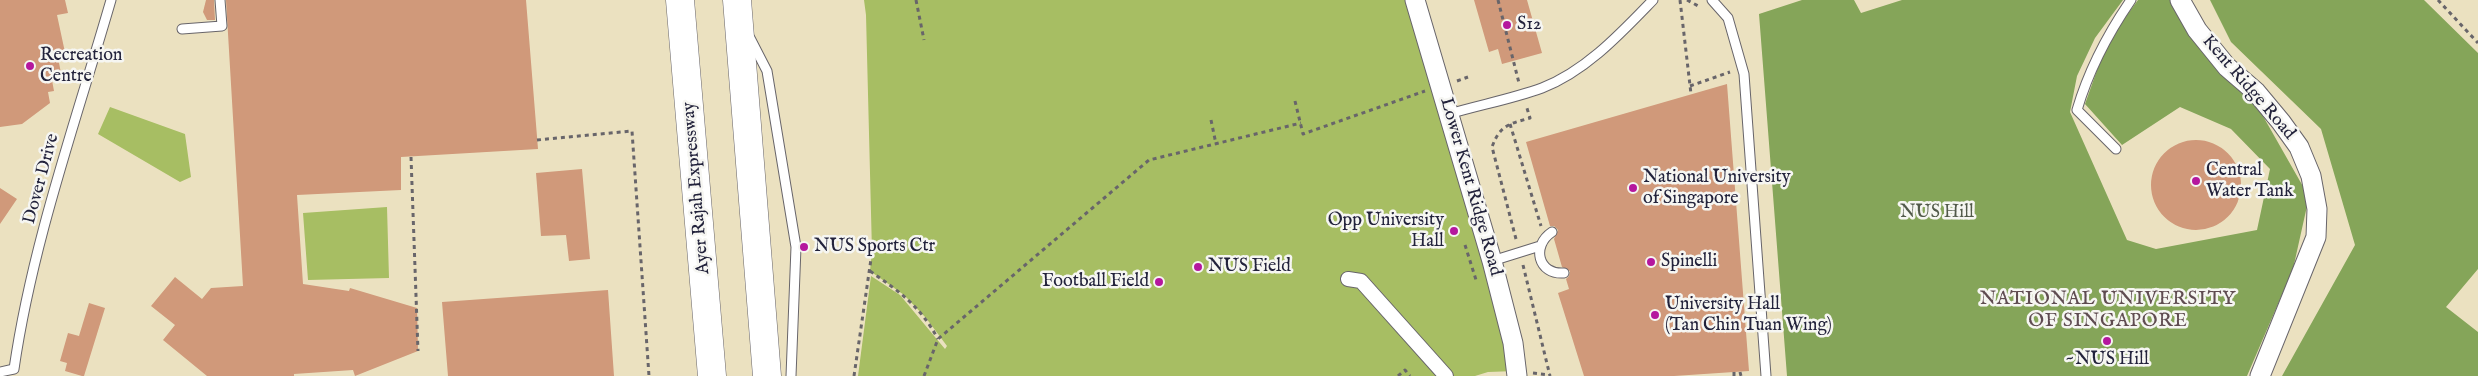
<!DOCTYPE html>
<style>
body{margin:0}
canvas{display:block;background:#ebe1c0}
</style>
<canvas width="2478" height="376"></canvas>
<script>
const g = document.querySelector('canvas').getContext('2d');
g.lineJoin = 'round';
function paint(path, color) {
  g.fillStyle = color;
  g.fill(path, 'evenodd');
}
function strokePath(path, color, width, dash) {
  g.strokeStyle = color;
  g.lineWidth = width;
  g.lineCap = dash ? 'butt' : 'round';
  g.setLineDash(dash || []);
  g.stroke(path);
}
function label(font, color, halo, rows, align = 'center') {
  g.font = font + ' "IM FELL English",serif';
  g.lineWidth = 5;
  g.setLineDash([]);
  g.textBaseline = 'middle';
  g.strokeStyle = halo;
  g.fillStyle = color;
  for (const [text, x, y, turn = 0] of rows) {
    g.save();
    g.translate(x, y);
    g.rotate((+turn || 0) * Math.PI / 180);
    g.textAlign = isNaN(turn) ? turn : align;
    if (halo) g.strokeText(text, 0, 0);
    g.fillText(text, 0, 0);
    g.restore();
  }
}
const green = new Path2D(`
 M864,0H1413L1516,371L1488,372L1475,376H858L871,276L900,295L945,349L947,346L926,318L904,295L870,271L872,252L866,15Z
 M110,107L185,134L191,177L180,182L98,134Z
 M387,207L389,278L308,280L303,213Z`);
const forest = new Path2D(`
 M1802,0H1854L1861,13L1902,0H2123L2095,38L2077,76L2070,112L2127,240L2156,249L2257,230L2270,169L2231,129L2180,107L2122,145L2085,104L2107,42L2138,0H2176L2251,95L2309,197L2293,269L2247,376H1787L1759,14Z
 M2210,0H2424L2478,53V269L2446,307L2478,332V376H2282L2355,245L2321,129L2231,42Z`);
const building = new Path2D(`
 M0,0H65L68,13L57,15L66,57L58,58L61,73L51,75L54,91L48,92L50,103L22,124L0,127Z
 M206,0H214L215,20H207L203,12Z
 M226,0H526L538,149L401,157V190L297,195L303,284L349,291L350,288L417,308L418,351L355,376L353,370L294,374V376H207L163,340L175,325L151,306L175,277L202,299L211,288L243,286Z
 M1474,0H1527L1542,53L1502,64L1498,49L1489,52Z
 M1727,84L1749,371L1674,376H1584L1558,293L1569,289L1566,279L1569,276L1570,271L1562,267L1554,239L1558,230L1554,226H1550L1526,142Z
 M2151 185a45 45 0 1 1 90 0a45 45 0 1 1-90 0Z
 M582,169L590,259L569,261L566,235L541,236L536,173Z
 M0,188L17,199L0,224Z
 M608,290L614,376H448L442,302Z
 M89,303L105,308L84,376H82L65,371L67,363L60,361L68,333L79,336Z`);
const path = new Path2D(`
 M916,0L924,40
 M1498,0L1519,83
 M1680,0L1691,94
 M1687,0L1700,7
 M2438,0L2478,43
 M1457,81L1468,77
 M1690,86L1730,72
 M1295,101L1303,134L1425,91
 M1211,120L1216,144
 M1510,124L1541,226
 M537,140L632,131L649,376
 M411,157L418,351
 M1516,239L1492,147C1500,125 1509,124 1530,118L1526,105
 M1465,245L1477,283
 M1523,265L1550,376
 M870,271C900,292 920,306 938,339
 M1734,372V376
 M1740,372L1741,376
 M1533,373L1550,375
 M854,376L872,252
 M924,376L938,339L1149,160L1301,123
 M1398,376L1405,370L1410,376`);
const service = new Path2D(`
 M1712,0L1728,18L1744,74L1766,376
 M182,29L222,26L220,0
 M750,38L767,71L796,247L791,376
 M1449,114C1479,105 1512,99 1542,88C1586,71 1621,33 1653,0
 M2116,149L2077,110C2089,69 2107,35 2131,0
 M1552,232C1531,246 1538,275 1564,273
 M1492,261L1540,246
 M0,372L14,369C32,244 76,121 111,0`);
const pedestrian = new Path2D(`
 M1348,279L1361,281L1446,376`);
const minor = new Path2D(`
 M1415,0L1492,261L1513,343L1517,376
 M2180,0L2197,30L2227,67L2256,92L2281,122L2299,147L2311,176L2317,209L2316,237L2260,376`);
const motorway = new Path2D(`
 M680,0L712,376
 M737,0L767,376`);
const markers = [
 [1507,25,5,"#b5179e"],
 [30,66,5,"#b5179e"],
 [2196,181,5,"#b5179e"],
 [1633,188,5,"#b5179e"],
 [1454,231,5,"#b5179e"],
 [804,247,5,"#b5179e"],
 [1651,262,5,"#b5179e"],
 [1198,267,5,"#b5179e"],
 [1159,282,5,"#b5179e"],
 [1655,315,5,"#b5179e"],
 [2107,341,5,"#b5179e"]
];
const poiNames = [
 ["S12",1517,25],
 ["Recreation",40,56],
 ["Centre",40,77],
 ["Central",2206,171],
 ["Water Tank",2206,192],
 ["National University",1643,178],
 ["of Singapore",1643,199],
 ["Opp University",1444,221,"right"],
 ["Hall",1444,242,"right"],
 ["NUS Sports Ctr",814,247],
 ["Spinelli",1661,262],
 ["NUS Field",1208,267],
 ["Football Field",1149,282,"right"],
 ["University Hall",1665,305],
 ["(Tan Chin Tuan Wing)",1665,326],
 ["~NUS Hill",2107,360,"center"]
];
const streetNames = [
 ["Kent Ridge Road",2248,88,49],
 ["Dover Drive",42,179,-75],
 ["Lower Kent Ridge Road",1470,187,74],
 ["Ayer Rajah Expressway",697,188,-95]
];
const parkNames = [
 ["NUS Hill",1937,213]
];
const neighbourhoodNames = [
 ["NATIONAL UNIVERSITY",2108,300],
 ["OF SINGAPORE",2108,322]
];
paint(green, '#a7be63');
paint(forest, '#85a559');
paint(building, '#d0997a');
strokePath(service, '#68656a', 11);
strokePath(pedestrian, '#68656a', 16);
strokePath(minor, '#68656a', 21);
strokePath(motorway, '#68656a', 29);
strokePath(path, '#68656a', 3, [4, 4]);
strokePath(service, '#fff', 9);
strokePath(pedestrian, '#fff', 14);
strokePath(minor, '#fff', 19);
strokePath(motorway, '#fff', 28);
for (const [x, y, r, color] of markers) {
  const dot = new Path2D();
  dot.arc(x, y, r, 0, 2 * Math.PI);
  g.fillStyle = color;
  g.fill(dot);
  strokePath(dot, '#f6f6f2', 2);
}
label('18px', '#22223b', '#f6f6f2', poiNames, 'left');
label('18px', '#22223b', '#f6f6f2', streetNames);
label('18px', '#515949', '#f6f6f2', parkNames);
g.letterSpacing = '1px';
label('19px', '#5f4c51', '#f6f6f2', neighbourhoodNames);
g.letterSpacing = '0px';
</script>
